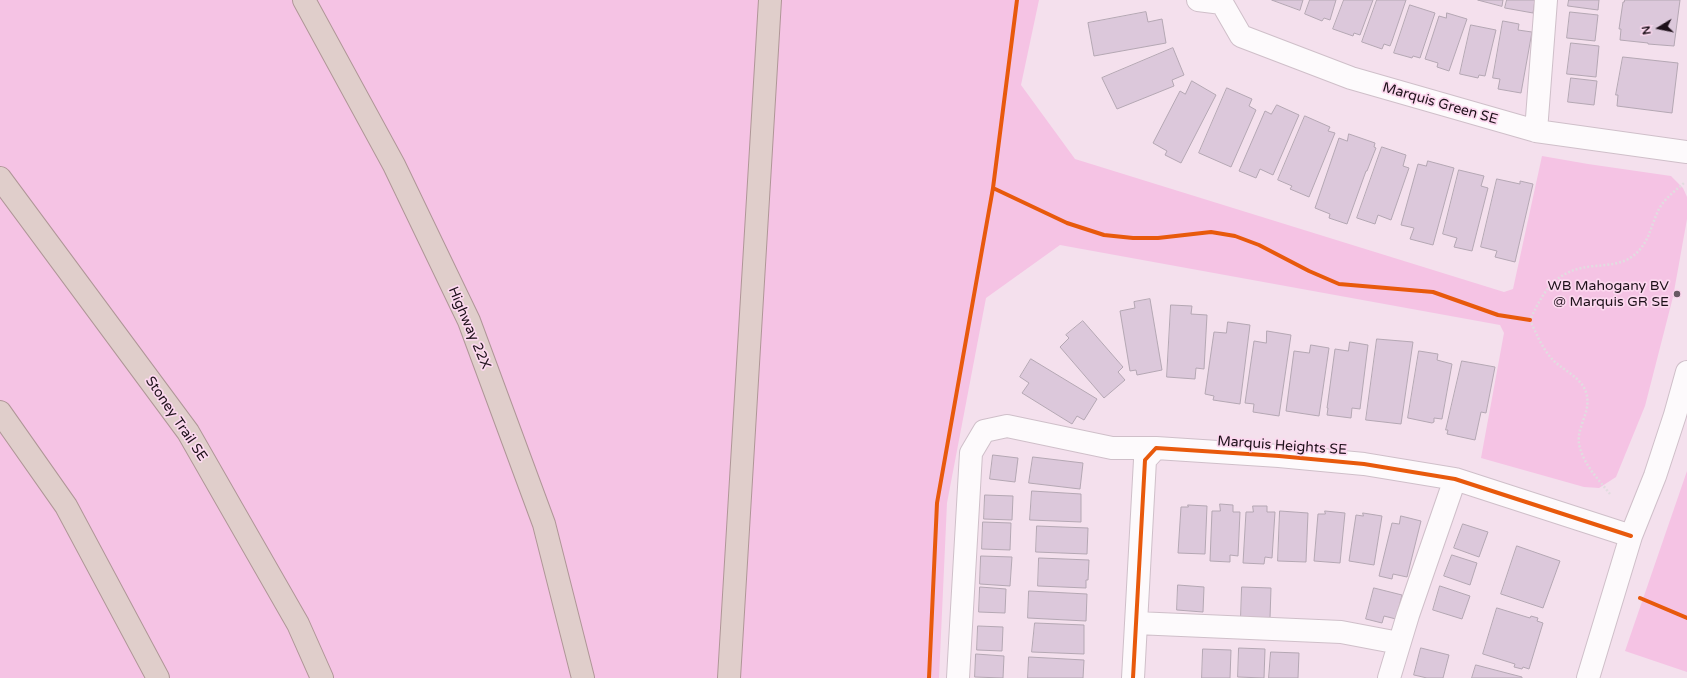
<!DOCTYPE html>
<style>
body{margin:0}
#map{position:relative;width:1687px;height:678px;overflow:hidden;background:#f4e0ed;font-family:"Varela Round",sans-serif}
canvas{display:block}
.north{position:absolute;left:1639px;top:8px;width:40px;height:40px;-webkit-text-stroke:3px #fcd8ef;paint-order:stroke;rotate:260deg;font-size:11px;font-weight:700;line-height:16px;text-align:center;color:#1d1019}
.north::after{content:'';display:block;margin:auto;width:14px;height:18px;background:#1d1019;clip-path:polygon(50% 0,100% 100%,50% 72%,0 100%)}
</style>
<div id="map">
<canvas width="1687" height="678"></canvas>
<div class="north">N</div>
</div>
<script>
const g = document.querySelector('canvas').getContext('2d');
g.lineJoin = 'round';
function paint(path, color) {
  g.fillStyle = color;
  g.fill(path, 'evenodd');
}
function strokePath(path, color, width, dash) {
  g.strokeStyle = color;
  g.lineWidth = width;
  g.lineCap = dash ? 'butt' : 'round';
  g.setLineDash(dash || []);
  g.stroke(path);
}
function label(font, color, halo, rows, align = 'center') {
  g.font = font + ' "Varela Round",sans-serif';
  g.lineWidth = 3.5;
  g.setLineDash([]);
  g.textBaseline = 'middle';
  g.strokeStyle = halo;
  g.fillStyle = color;
  for (const [text, x, y, turn = 0] of rows) {
    g.save();
    g.translate(x, y);
    g.rotate((+turn || 0) * Math.PI / 180);
    g.textAlign = isNaN(turn) ? turn : align;
    if (halo) g.strokeText(text, 0, 0);
    g.fillText(text, 0, 0);
    g.restore();
  }
}
const green = new Path2D(`
 M0,0H1039L1021,85L1075,159L1504,292L1513,289L1542,156L1588,164L1671,176L1683,188L1687,197V219L1673,297L1645,406L1616,477L1599,488L1584,487L1481,458L1504,333L1500,325L1060,245L986,298L947,503L939,678H0Z
 M1687,471V672L1625,651Z`);
const building = new Path2D(`
 M1272,0H1303L1300,10Z
 M1310,0H1336L1330,20L1324,18L1322,21L1305,14Z
 M1344,0H1373L1360,35L1354,33L1353,36L1333,29Z
 M1377,0H1406L1392,41L1390,46L1384,44L1382,49L1362,42Z
 M1478,0H1503L1502,6Z
 M1507,0H1535L1533,13L1505,8Z
 M1569,0H1599L1598,10L1568,6Z
 M1625,0H1680L1674,46L1648,44V43L1620,40L1621,29H1619L1623,2H1624Z
 M1410,5L1435,13L1420,58L1413,56L1412,58L1394,53Z
 M1146,12L1148,22L1162,19L1166,43L1094,56L1088,23Z
 M1570,12L1598,15L1595,41L1567,38Z
 M1447,13L1467,19L1449,71L1437,67L1438,63L1425,59L1439,16L1446,18Z
 M1503,21L1519,24L1518,30L1532,32L1521,93L1498,89L1500,79L1493,78Z
 M1471,25L1496,30L1485,76L1479,75L1478,78L1460,74Z
 M1571,43L1599,46L1596,77L1567,74Z
 M1173,48L1184,75L1172,80L1174,86L1117,109L1102,78Z
 M1623,57L1678,63L1672,113L1617,106L1618,95H1616Z
 M1571,78L1597,81L1594,105L1568,102Z
 M1192,81L1216,95L1181,163L1165,155L1167,151L1153,143L1180,91L1185,94Z
 M1227,88L1252,99L1249,106L1256,110L1231,167L1199,153Z
 M1277,105L1299,115L1273,175L1260,169L1256,178L1239,171L1265,111L1271,114Z
 M1305,116L1330,127L1328,131L1335,133L1309,197L1290,189L1292,186L1278,180Z
 M1349,134L1375,143L1374,147L1376,148L1367,171H1366L1347,224L1329,218L1330,214L1315,208L1339,138L1347,141Z
 M1382,147L1406,155L1403,166L1409,168L1391,220L1378,215L1375,224L1357,218Z
 M1428,161L1454,168L1433,245L1410,239L1414,228L1401,225L1418,164L1426,166Z
 M1459,170L1484,176L1481,186L1488,188L1472,251L1454,247L1457,238L1443,234Z
 M1497,179L1520,184V181L1533,184L1515,262L1495,257L1497,251L1481,247Z
 M1150,299L1162,370L1137,375L1136,370L1130,371L1120,311L1135,308L1134,302Z
 M1171,305L1192,306L1191,314L1207,315L1204,369L1196,368L1195,379L1167,377Z
 M1083,321L1123,367L1118,372L1125,380L1104,398L1060,347L1069,338L1066,335Z
 M1228,322L1250,325L1240,404L1213,400L1214,396L1205,394L1214,332L1226,333Z
 M1267,331L1291,335L1279,416L1253,412L1254,404L1245,403L1254,341L1266,343Z
 M1377,339L1413,342L1401,424L1366,420Z
 M1350,342L1368,345L1360,409L1352,408L1351,418L1327,415L1328,408H1327L1335,349L1348,351Z
 M1311,345L1329,348L1319,416L1286,411L1294,351L1309,353Z
 M1419,351L1438,354L1437,360L1452,364L1442,419L1434,418V422L1432,423L1408,418Z
 M1031,359L1097,399L1084,420L1077,416L1072,424L1022,393L1029,383L1020,377Z
 M1462,361L1495,367L1486,413L1481,412L1475,440L1447,434L1448,430H1446Z
 M993,455L1018,458L1015,482L990,479Z
 M1033,457L1083,463L1080,489L1029,483Z
 M1032,491L1081,494V522L1030,520Z
 M985,495L1013,496L1012,520L984,519Z
 M1220,504L1233,505V512H1240L1238,556L1230,555V562L1210,561L1212,511H1220Z
 M1188,505L1207,506L1205,554L1178,553L1181,507H1188Z
 M1253,506H1267V512H1275L1272,558L1265,557L1264,564L1243,563L1246,512H1253Z
 M1280,511L1308,513L1306,562L1278,561Z
 M1325,511L1345,513L1340,563L1314,561L1318,514H1325Z
 M1363,513L1382,516L1374,565L1349,561L1356,515L1363,516Z
 M1401,516L1421,521L1407,577L1393,574L1392,579L1379,576L1392,523L1399,524Z
 M983,522L1011,523L1010,550L982,549Z
 M1463,524L1488,532L1479,557L1454,548Z
 M1037,526L1088,528L1087,554L1036,552Z
 M1517,546L1560,561L1543,608L1501,594Z
 M1452,555L1477,563L1470,585L1444,576Z
 M981,556L1012,557L1010,586L980,584Z
 M1039,558L1089,560L1088,580H1086V588L1038,586Z
 M1178,585L1204,587L1203,612L1177,610Z
 M1440,586L1470,596L1462,619L1433,610Z
 M980,587L1006,589L1005,613L979,612Z
 M1242,587L1271,588L1270,618L1241,617Z
 M1374,588L1402,595L1396,619L1384,616L1382,623L1366,619Z
 M1029,591L1087,594L1086,621L1028,618Z
 M1497,608L1530,618L1531,616L1538,618L1537,621L1543,623L1529,669L1523,667L1522,669L1514,667L1515,664L1483,654Z
 M1035,623L1084,625V654L1032,652Z
 M978,626L1003,627L1002,651L977,650Z
 M1239,648L1265,649L1264,678L1238,677Z
 M1421,648L1449,655L1443,678H1427L1414,675Z
 M1203,649L1231,650L1230,678H1202Z
 M1271,652L1299,653L1298,678H1269Z
 M976,654L1004,656L1003,678L975,677Z
 M1029,657L1084,660L1083,678H1028Z
 M1476,665L1522,677V678H1472Z`);
const path = new Path2D(`
 M1610,494C1599,480 1585,466 1580,448C1573,427 1597,409 1583,386C1576,375 1562,369 1553,360C1543,350 1536,333 1530,320C1545,288 1557,269 1595,266C1607,265 1620,264 1630,258C1649,246 1650,227 1659,209C1665,198 1675,191 1684,183`);
const minor = new Path2D(`
 M1198,0L1222,3
 M1222,3L1241,36L1351,78L1536,131L1687,152
 M1536,131L1546,0
 M1136,623L1341,632L1399,643
 M958,678L971,453L984,431L1007,426L1112,448H1156
 M1133,678L1145,460L1156,448L1279,456L1364,464L1455,479L1631,536
 M1389,678L1408,615L1455,479
 M1588,678L1631,536L1655,476L1675,415L1687,372`);
const highway = new Path2D(`
 M304,0L394,165L469,321L544,524L583,678
 M0,178L188,432L298,624L322,678
 M0,412L66,506L158,678
 M729,678L770,0`);
const cycleway = new Path2D(`
 M993,188L1067,223L1104,235L1133,238H1158L1211,232L1235,236L1259,245L1309,271L1339,284L1433,292L1498,315L1530,320
 M1640,598L1687,618
 M929,678L937,503L993,188L1017,0
 M1133,678L1145,460L1156,448L1279,456L1364,464L1455,479L1631,536`);
const markers = [
 [1677,294,4,"#685963"]
];
const streetNames = [
 ["Marquis Green SE",1440,104,16],
 ["Highway 22X",469,328,67],
 ["Stoney Trail SE",176,419,56],
 ["Marquis Heights SE",1282,446,4]
];
const poiNames = [
 ["WB Mahogany BV",1669,286],
 ["@ Marquis GR SE",1669,302]
];
paint(green, '#f5c3e4');
paint(building, '#dcc8db');
strokePath(building, '#b4a7b3', 1);
strokePath(minor, '#cfbfc9', 24);
strokePath(highway, '#af9697', 24);
strokePath(path, '#e2dce0', 2.5, [2, 2]);
strokePath(minor, '#fdfafc', 22);
strokePath(highway, '#e0cecb', 22);
strokePath(cycleway, '#e8590c', 4);
for (const [x, y, r, color] of markers) {
  const dot = new Path2D();
  dot.arc(x, y, r, 0, 2 * Math.PI);
  g.fillStyle = color;
  g.fill(dot);
  strokePath(dot, '#fcd8ef', 1.5);
}
label('14px', '#1d1019', '#fcd8ef', streetNames);
label('14px', '#1d1019', '#fcd8ef', poiNames, 'right');
</script>
